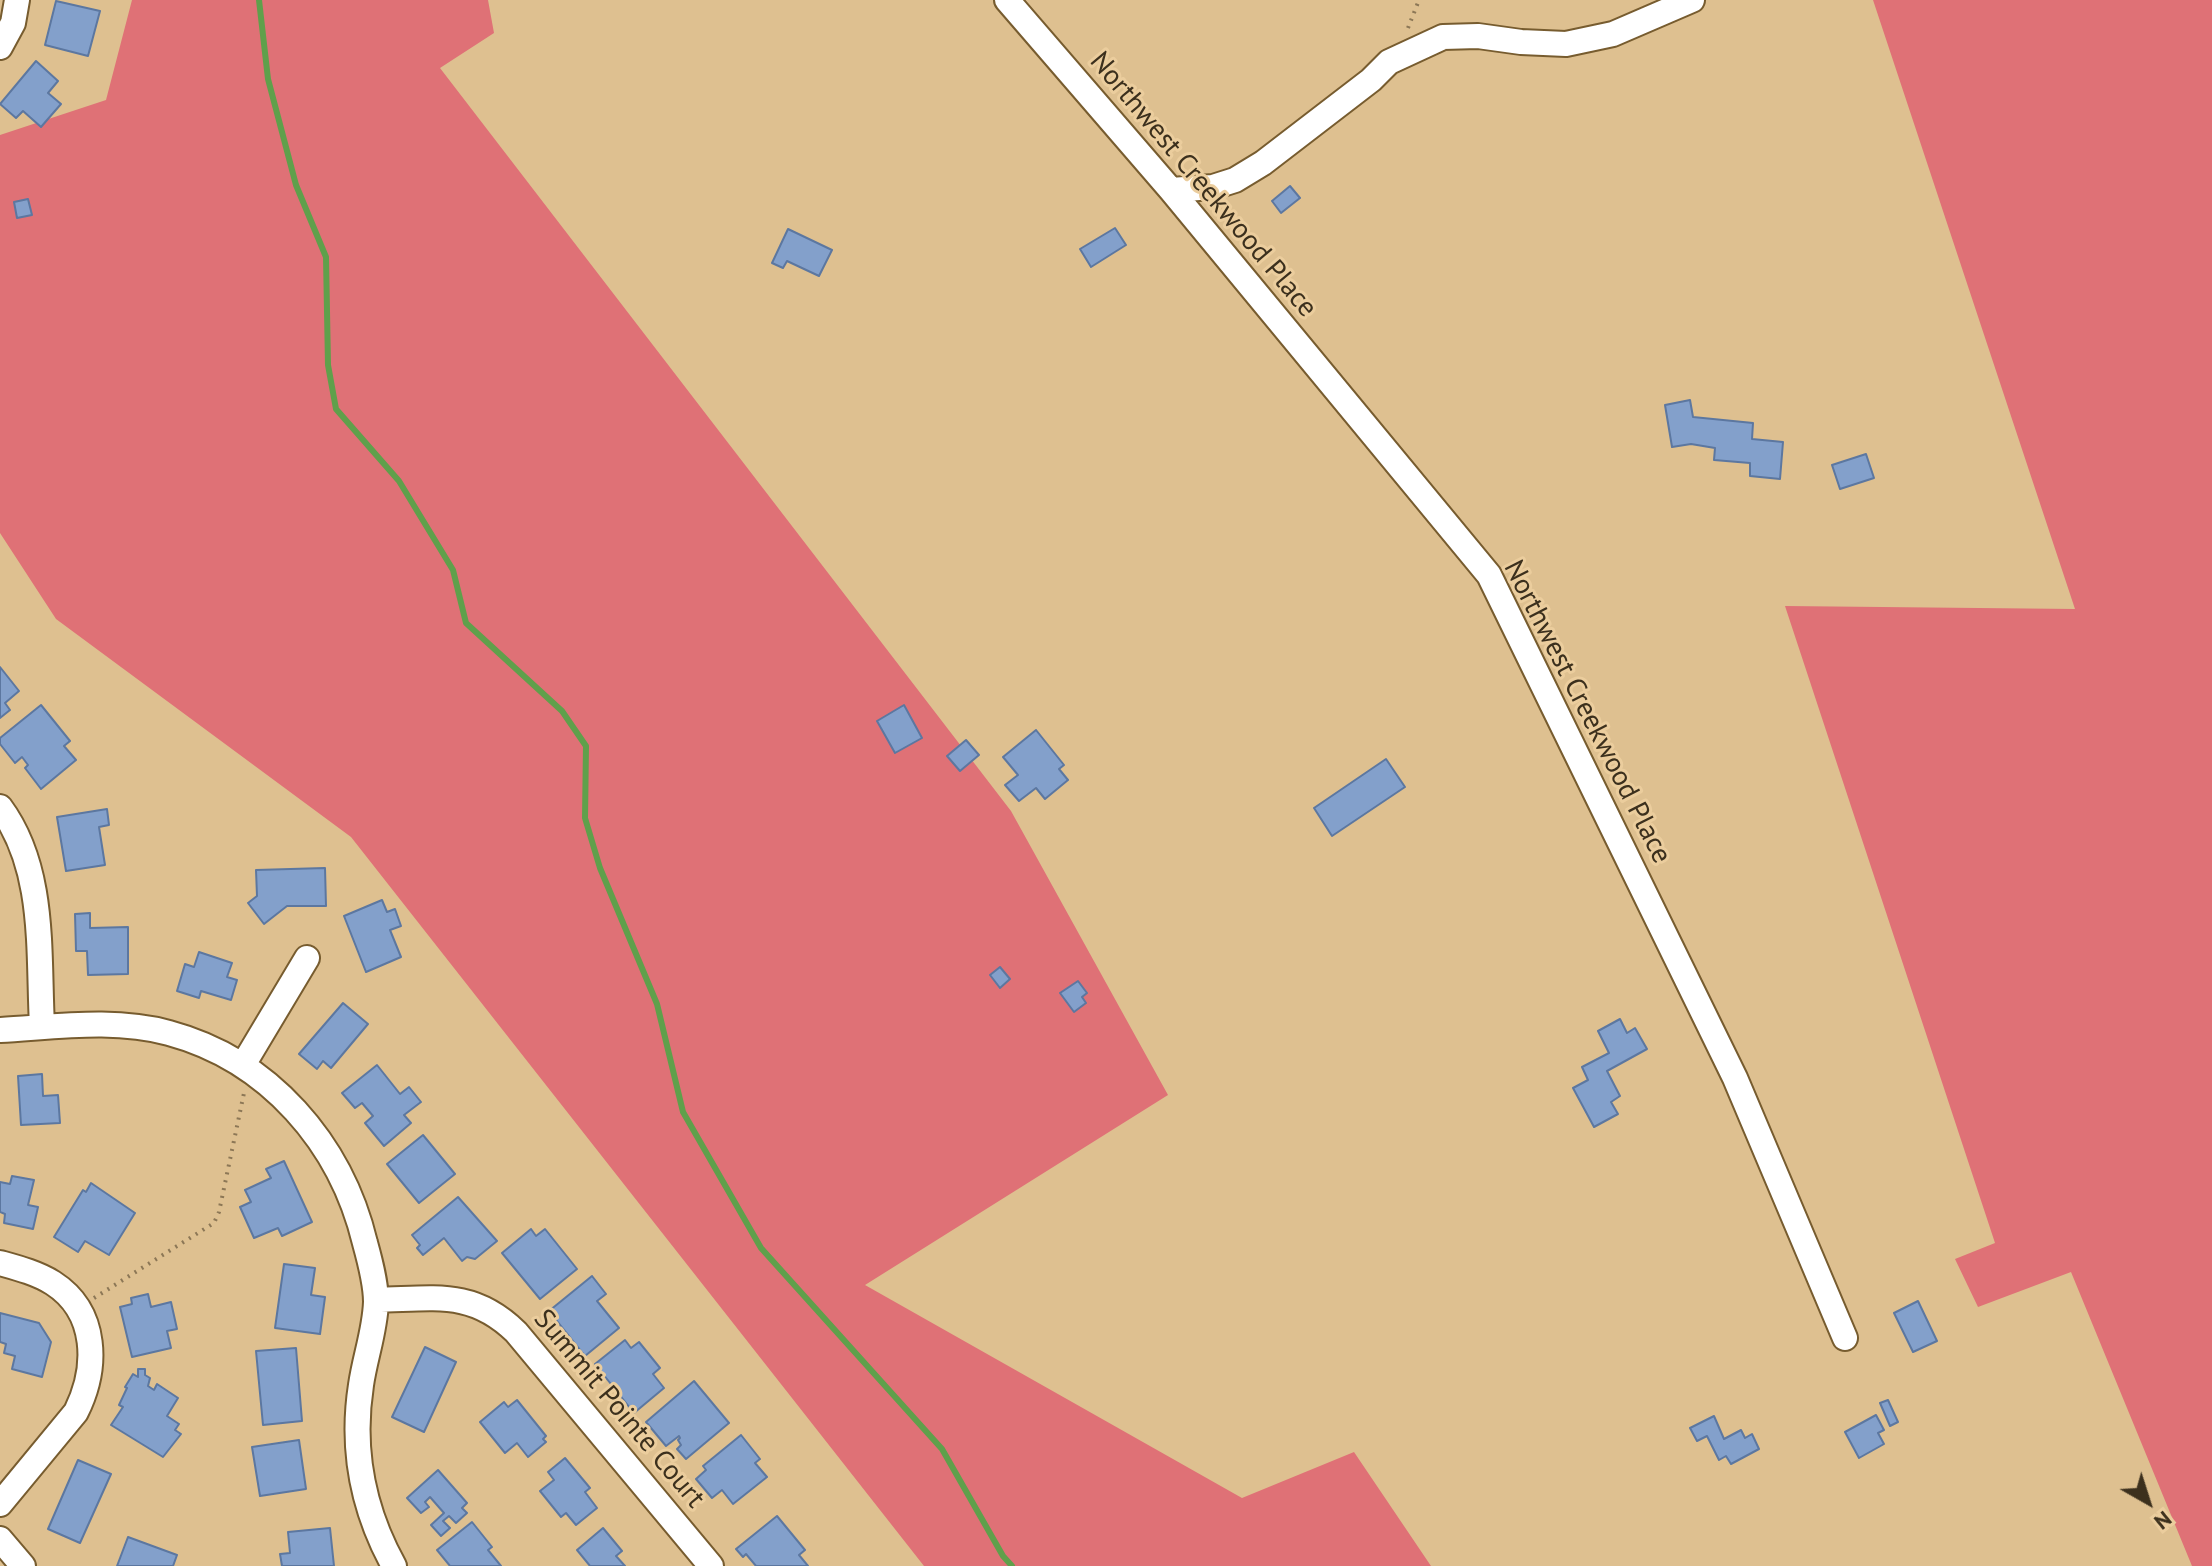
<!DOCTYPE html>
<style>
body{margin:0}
#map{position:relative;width:2212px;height:1566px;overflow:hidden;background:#dec090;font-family:"PT Sans",sans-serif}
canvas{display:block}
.north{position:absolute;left:2108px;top:1462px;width:80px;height:80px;-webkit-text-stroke:6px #ebcd9d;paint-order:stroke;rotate:141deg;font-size:22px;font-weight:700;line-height:32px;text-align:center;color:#3c301d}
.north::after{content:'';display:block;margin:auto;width:28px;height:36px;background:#3c301d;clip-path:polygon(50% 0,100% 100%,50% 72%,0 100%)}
</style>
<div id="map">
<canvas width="2212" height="1566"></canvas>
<div class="north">N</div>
</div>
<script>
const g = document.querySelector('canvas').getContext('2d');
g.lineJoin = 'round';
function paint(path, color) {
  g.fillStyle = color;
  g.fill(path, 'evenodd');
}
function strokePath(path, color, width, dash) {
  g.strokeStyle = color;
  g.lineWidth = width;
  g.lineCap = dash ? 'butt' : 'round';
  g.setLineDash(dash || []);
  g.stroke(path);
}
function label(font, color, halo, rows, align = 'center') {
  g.font = font + ' "PT Sans",sans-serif';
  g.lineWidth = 6;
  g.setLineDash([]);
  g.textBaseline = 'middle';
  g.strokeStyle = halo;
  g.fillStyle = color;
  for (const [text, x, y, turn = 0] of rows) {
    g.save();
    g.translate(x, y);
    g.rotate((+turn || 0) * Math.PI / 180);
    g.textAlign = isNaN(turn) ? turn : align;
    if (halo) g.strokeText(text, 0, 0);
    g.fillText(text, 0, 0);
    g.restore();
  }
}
const forest = new Path2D(`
 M132,0H488L494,33L440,68L1011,811L1168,1095L865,1285L1242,1498L1354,1452L1431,1566H924L351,837L56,619L0,533V135L106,100Z
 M1873,0H2212V1566H2192L2071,1272L1978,1307L1955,1259L1995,1243L1785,606L2075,609Z`);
const stream = new Path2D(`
 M259,0L268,79L296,185L326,257L328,365L336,409L399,481L453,570L466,623L562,711L586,746L585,818L600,868L657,1004L683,1112L761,1248L942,1449L1003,1556L1012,1566`);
const building = new Path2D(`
 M56,1L100,11L88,56L45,45Z
 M36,61L58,81L48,93L61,104L41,127L23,111L16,118L0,104Z
 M1290,186L1300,198L1281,213L1272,201Z
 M28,199L32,215L17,218L14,202Z
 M1115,228L1126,245L1091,267L1080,249Z
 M788,229L832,250L819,276L787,261L783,268L772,263Z
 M1690,400L1693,417L1753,423L1752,439L1783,442L1780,479L1750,476V463L1714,460L1715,448L1691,444L1672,447L1665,405Z
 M1866,454L1874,478L1840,489L1832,465Z
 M0,667L19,691L5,703L10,710L0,718Z
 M41,705L70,741L64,746L76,760L41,789L25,768L28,765L22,757L15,763L0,744V738Z
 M904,705L922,738L895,753L877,721Z
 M1036,730L1064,765L1059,769L1068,780L1045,799L1036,788L1019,801L1005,785L1018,775L1003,757Z
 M966,740L979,755L960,771L947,756Z
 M1386,759L1405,787L1332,836L1314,808Z
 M107,809L109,825L99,827L105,865L66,871L57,817Z
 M325,868L326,906H287L264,924L248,903L257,896L256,870Z
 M382,900L387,912L395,909L401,926L390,930L401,957L366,972L344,916Z
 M90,913V928L128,927V974L88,975L87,951H76L75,914Z
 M199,952L232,963L227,977L237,980L231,1000L201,991L199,998L177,991L185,964L194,967Z
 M1000,967L1010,979L1000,988L990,975Z
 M1078,981L1087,993L1082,997L1086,1003L1074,1012L1060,993Z
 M343,1003L368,1024L331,1068L323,1061L317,1069L299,1054Z
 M1620,1019L1627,1033L1635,1028L1647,1049L1607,1071L1620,1096L1611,1102L1618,1114L1594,1127L1573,1088L1588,1080L1582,1067L1609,1053L1598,1031Z
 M377,1065L400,1094L409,1087L421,1102L404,1115L411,1123L384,1146L365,1123L373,1116L362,1103L355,1108L342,1093Z
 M42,1074L43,1096L58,1095L60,1123L21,1125L18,1076Z
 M423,1135L455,1174L419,1203L387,1164Z
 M284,1161L312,1222L282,1236L278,1228L254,1238L240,1207L251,1202L245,1190L271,1178L266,1169Z
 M12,1176L34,1180L28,1205L38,1207L33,1229L4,1223L5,1214L0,1212V1182L10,1184Z
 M91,1183L135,1213L109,1255L85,1241L78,1252L54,1237L83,1190L86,1192Z
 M458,1197L497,1241L475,1259L467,1257L462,1261L444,1238L423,1255L417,1248L420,1245L412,1235Z
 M531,1229L536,1236L545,1229L577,1269L540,1299L502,1253Z
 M284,1264L315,1268L311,1295L325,1297L320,1334L275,1328Z
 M592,1276L606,1294L597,1301L619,1328L585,1356L549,1311Z
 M148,1294L151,1307L171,1302L177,1329L167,1331L171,1348L132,1357L120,1307L132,1304L131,1298Z
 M1918,1301L1937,1341L1913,1352L1894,1313Z
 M0,1313L39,1323L51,1342L42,1377L12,1369L15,1356L4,1353L6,1344L0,1342Z
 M625,1340L631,1348L639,1342L660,1368L653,1374L664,1388L634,1413L595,1364Z
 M425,1347L456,1362L424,1432L392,1417Z
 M296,1348L302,1421L263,1425L256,1351Z
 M138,1369H145V1375L150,1378L148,1386L154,1390L157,1384L178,1398L167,1416L179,1424L175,1430L181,1434L163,1457L111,1425L123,1407L119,1405L127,1388L125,1387L133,1374L138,1377Z
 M694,1381L729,1423L686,1459L677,1449L681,1445L678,1440L680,1438L679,1436L666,1446L646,1422Z
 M517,1400L546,1436L543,1439L546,1442L528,1457L517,1443L505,1453L480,1422L504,1402L508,1407Z
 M1888,1400L1898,1422L1890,1426L1880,1403Z
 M1876,1415L1884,1430L1878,1433L1884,1444L1859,1458L1845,1432Z
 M1714,1416L1724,1439L1741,1430L1745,1438L1752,1434L1759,1449L1731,1464L1726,1456L1719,1460L1707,1436L1697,1441L1690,1428Z
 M741,1435L760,1459L755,1463L767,1477L733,1504L722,1490L712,1498L696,1479L706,1470L703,1466Z
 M299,1440L306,1489L260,1496L252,1447Z
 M565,1458L590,1488L585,1492L597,1508L576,1525L566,1513L561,1517L540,1491L554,1480L548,1472Z
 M78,1460L111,1474L80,1543L48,1529Z
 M438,1470L467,1503L462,1508L467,1513L456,1523L449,1516L443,1521L450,1528L441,1536L431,1525L444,1513L430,1497L425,1502L429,1507L421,1513L407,1498Z
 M777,1516L805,1550L799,1555L808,1566H756L746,1554L743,1557L736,1549Z
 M472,1522L492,1547L488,1550L501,1566H450L437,1550Z
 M330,1528L334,1566H282L280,1554L290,1553L288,1532Z
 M603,1528L622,1551L616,1556L625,1566H590L577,1550Z
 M128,1537L177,1555L173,1566H117Z`);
const path = new Path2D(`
 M1408,28L1419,0
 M94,1298L214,1223L219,1212L244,1093`);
const minor = new Path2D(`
 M1007,0L1171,190L1489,575L1735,1078L1845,1338
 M0,47L13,23L17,0
 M1171,190L1213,187L1235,180L1263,163L1371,80L1389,62L1443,37L1478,36L1521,42L1566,44L1613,34L1692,0
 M0,807C46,869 38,952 42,1026
 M0,1030C56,1027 114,1018 169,1033C269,1060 341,1143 365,1243C370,1261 376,1283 376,1302C375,1331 365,1357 361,1385C351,1449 363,1510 394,1566
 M243,1065L307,958
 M0,1263C18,1268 37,1273 53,1283C98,1312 98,1368 76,1412L0,1504
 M376,1300C434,1299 472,1289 516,1332L711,1566
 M0,1539L23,1566`);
const streetNames = [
 ["Northwest Creekwood Place",1203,185,50],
 ["Northwest Creekwood Place",1587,712,63],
 ["Summit Pointe Court",619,1409,50]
];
paint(forest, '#df7176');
strokePath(stream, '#5fa04b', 6);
paint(building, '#83a0cb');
strokePath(building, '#5c77a0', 2);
strokePath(minor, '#775c2f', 28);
strokePath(path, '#8c7756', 4, [2, 6]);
strokePath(minor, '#fff', 24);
label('28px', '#3c301d', '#ebcd9d', streetNames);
</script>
